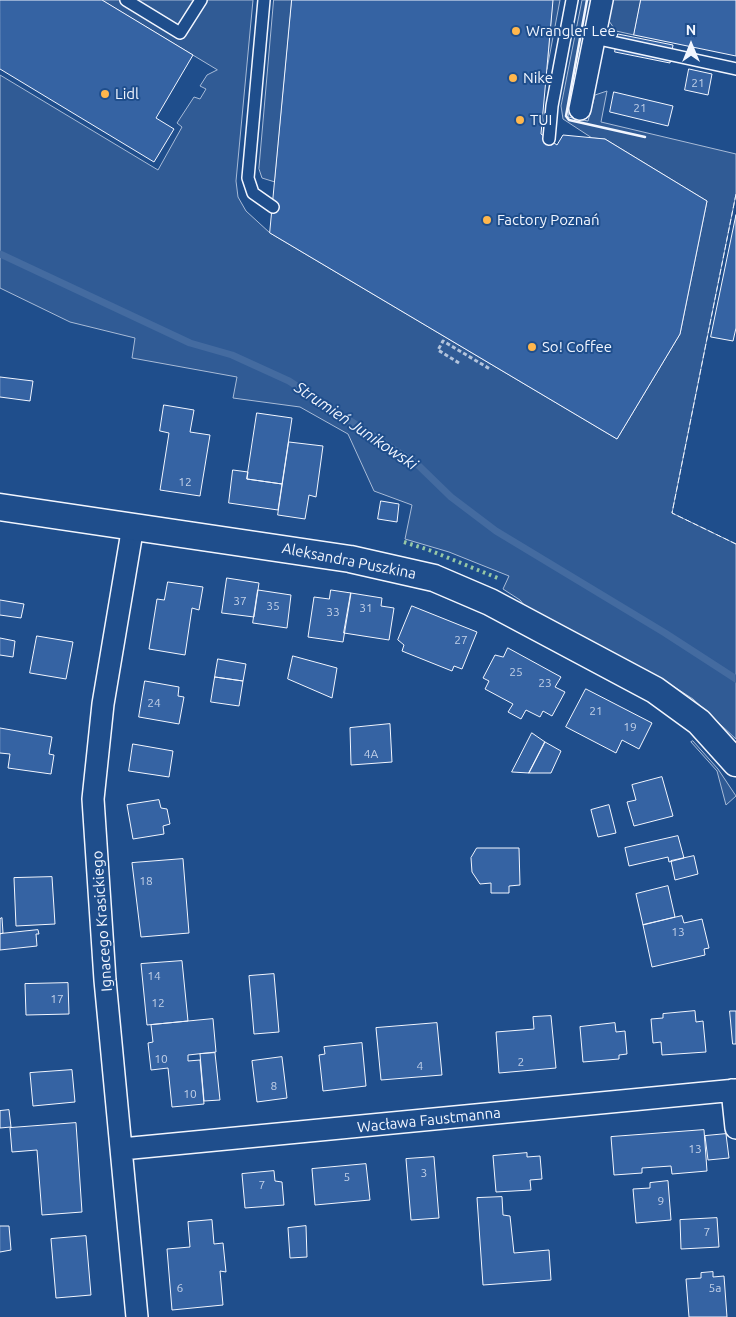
<!DOCTYPE html>
<meta charset="utf-8">
<style>
body{margin:0}
#map{position:relative;width:736px;height:1317px;overflow:hidden;background:#1f4e8c;font-family:Ubuntu,sans-serif}
canvas{display:block}
.north{position:absolute;left:666px;top:20px;width:50px;height:50px;-webkit-text-stroke:4px #1f4e8c;paint-order:stroke;rotate:0deg;font-size:14px;font-weight:700;line-height:20px;text-align:center;color:#f2f6ff}
.north::after{content:'';display:block;margin:auto;width:18px;height:22px;background:#f2f6ff;clip-path:polygon(50% 0,100% 100%,50% 72%,0 100%)}
</style>
<div id="map">
<canvas width="736" height="1317"></canvas>
<div class="north">N</div>
</div>
<script>
const g = document.querySelector('canvas').getContext('2d');
g.lineJoin = 'round';
function paint(path, color) {
  g.fillStyle = color;
  g.fill(path, 'evenodd');
}
function strokePath(path, color, width, dash) {
  g.strokeStyle = color;
  g.lineWidth = width;
  g.lineCap = dash ? 'butt' : 'round';
  g.setLineDash(dash || []);
  g.stroke(path);
}
function label(font, color, halo, rows, align = 'center') {
  g.font = font + ' Ubuntu,sans-serif';
  g.lineWidth = 4;
  g.setLineDash([]);
  g.textBaseline = 'middle';
  g.strokeStyle = halo;
  g.fillStyle = color;
  for (const [text, x, y, turn = 0] of rows) {
    g.save();
    g.translate(x, y);
    g.rotate((+turn || 0) * Math.PI / 180);
    g.textAlign = isNaN(turn) ? turn : align;
    if (halo) g.strokeText(text, 0, 0);
    g.fillText(text, 0, 0);
    g.restore();
  }
}
const built = new Path2D(`
 M102,0H253L236,181L238,197L246,211L270,233L617,439L680,334L707,201L605,139L592,138L563,119L561,106L582,0H591L568,117L588,121L595,95L607,91L601,122L736,154V194L672,513L736,544V739L693,699L662,679L524,605L520,600L503,589L509,576L449,552L405,539L412,505L374,491L348,434L300,407L233,398L237,377L132,358L135,338L70,322L0,288V75L158,170L182,127L177,123L194,97L200,99L206,89L200,86L207,75L217,70Z
 M274,0H292L275,182L262,178L259,169Z
 M553,0H560L547,69Z
 M613,0H641L634,35L616,31L609,21Z
 M693,741L718,769L736,796L726,805L717,771L691,742Z`);
const stream = new Path2D(`
 M0,254L190,343L232,355L289,381L418,465L451,497L496,531L665,633L736,679`);
const building = new Path2D(`
 M0,0H102L193,55L156,118L174,129L154,162L0,69Z
 M292,0H553L541,134L557,145L563,135L605,139L707,201L680,334L617,439L270,233Z
 M641,0H736V56L634,35Z
 M618,34L673,45L670,63L615,52Z
 M689,69L712,74L708,95L685,90Z
 M614,92L673,106L668,126L610,112Z
 M736,215V328L733,341L711,337Z
 M0,377L33,381L30,401L0,397Z
 M164,405L194,410L190,432L210,435L200,496L160,490L169,433L160,431Z
 M257,413L292,418L282,484L247,479Z
 M289,442L323,446L316,497L309,495L305,519L278,515Z
 M233,470L248,472L247,479L282,484L278,510L229,503Z
 M381,501L399,504L397,522L378,519Z
 M227,578L259,583L254,617L222,613Z
 M168,582L203,587L199,610L192,608L185,655L149,649L157,599L164,600Z
 M258,590L291,595L287,628L253,623Z
 M331,590L351,593L343,642L308,637L314,597L329,599Z
 M351,593L382,598L381,606L394,608L389,640L344,633Z
 M0,600L24,604L21,618L0,615Z
 M412,606L477,632L462,669L454,666L452,671L402,651L404,645L398,640Z
 M37,636L73,642L66,679L30,673Z
 M0,638L15,641L13,657L0,655Z
 M508,648L561,677L555,687L565,692L552,716L543,711L540,717L526,710L521,719L508,712L513,704L485,689L489,681L483,678L495,655L503,657Z
 M293,656L337,668L332,698L288,679Z
 M218,659L246,664L243,681L215,677Z
 M215,677L243,681L239,706L211,702Z
 M145,681L179,687L178,696L184,697L179,724L139,717Z
 M586,689L652,723L639,749L622,740L616,753L566,727Z
 M390,724L392,762L351,765L350,728Z
 M0,728L52,737L49,754L54,755L51,774L8,768L10,754L0,753Z
 M532,733L545,742L529,773L512,772Z
 M545,742L561,751L551,773H529Z
 M133,744L173,751L169,777L129,771Z
 M662,777L673,816L634,826L627,802L636,800L632,785Z
 M159,800L161,808L167,809L170,824L163,826L164,834L133,839L127,805Z
 M609,805L616,833L598,837L591,810Z
 M678,836L684,858L669,862L668,857L629,866L625,848Z
 M477,848H519L520,885L509,886V893H491V883L480,884L472,872L471,858Z
 M694,856L698,874L675,880L671,861Z
 M183,859L189,933L141,937L132,863Z
 M52,877L55,924L16,926L14,878Z
 M668,886L675,917L643,925L636,894Z
 M682,916L684,923L702,919L709,948L704,949L705,955L652,967L643,925Z
 M2,918L3,933L0,934V919Z
 M38,930L39,934H36L37,946L0,950V934Z
 M182,961L188,1021L147,1025L141,964Z
 M274,974L279,1032L254,1034L249,976Z
 M68,983L69,1014L26,1015L25,984Z
 M695,1011L696,1022L703,1021L706,1052L662,1055L661,1042L653,1043L651,1019L663,1018V1014Z
 M730,1011H736V1044H733Z
 M551,1016L556,1068L499,1073L496,1032L534,1029L533,1017Z
 M213,1019L216,1052L188,1055V1061L200,1060L204,1104L172,1107L168,1068L151,1070L148,1043L153,1042L151,1025Z
 M437,1023L442,1075L381,1080L376,1028Z
 M615,1023L616,1032L625,1031L627,1054L619,1055V1059L583,1062L580,1027Z
 M362,1043L366,1086L323,1091L319,1055L325,1054L324,1047Z
 M215,1053L220,1100L204,1101L200,1054Z
 M282,1057L287,1098L257,1102L252,1061Z
 M72,1070L75,1102L33,1106L30,1073Z
 M9,1110L11,1127L0,1128V1111Z
 M76,1123L82,1212L42,1215L37,1150L12,1152L10,1128Z
 M704,1130L707,1171L672,1174L671,1166L642,1168V1173L614,1175L611,1137Z
 M726,1134L729,1158L708,1160L705,1136Z
 M527,1153V1157L540,1156L542,1179L530,1180L531,1190L496,1192L493,1156Z
 M434,1157L439,1218L411,1220L406,1159Z
 M366,1164L370,1200L315,1205L312,1169Z
 M274,1171L275,1181L282,1182L284,1205L245,1208L242,1174Z
 M668,1181L671,1220L636,1223L633,1189L650,1188V1183Z
 M502,1197L503,1215L510,1216L514,1253L549,1250L551,1280L483,1285L477,1198Z
 M717,1218L719,1247L681,1249L680,1220Z
 M212,1220L214,1244L223,1243L226,1272L220,1271L223,1305L172,1310L167,1249L190,1247L188,1222Z
 M0,1226H9L11,1250L0,1252Z
 M306,1226L307,1257L290,1258L288,1228Z
 M86,1236L91,1295L56,1298L51,1239Z
 M713,1272V1277L724,1276L727,1317H689L686,1279L701,1278V1273Z`);
const path = new Path2D(`
 M459,363L438,350L443,341L490,369`);
const service = new Path2D(`
 M126,0L180,33L201,0
 M264,0L248,178L253,193L273,207
 M594,38L736,69
 M549,139L552,106L572,0`);
const minor = new Path2D(`
 M580,109L602,0
 M133,526L103,704L93,799L105,980L137,1317
 M732,1090L736,1128
 M122,1149L736,1090`);
const tertiary = new Path2D(`
 M0,507L350,559L434,578L490,602L655,690L699,722L736,763`);
const hedge = new Path2D(`
 M404,542L429,550L500,579`);
const fence = new Path2D(`
 M736,194L672,513L736,544`);
const wall = new Path2D(`
 M587,0L566,116L569,120L645,137`);
const markers = [
 [516,31,5,"#ffb74d"],
 [513,78,5,"#ffb74d"],
 [105,94,5,"#ffb74d"],
 [520,120,5,"#ffb74d"],
 [487,220,5,"#ffb74d"],
 [532,347,5,"#ffb74d"]
];
const numberNames = [
 ["21",698,83],
 ["21",640,108],
 ["12",185,482],
 ["37",240,601],
 ["35",273,606],
 ["31",366,608],
 ["33",333,612],
 ["27",461,640],
 ["25",516,672],
 ["23",545,683],
 ["24",154,703],
 ["21",596,711],
 ["19",630,727],
 ["4A",371,754],
 ["18",146,881],
 ["13",678,932],
 ["14",154,976],
 ["17",57,999],
 ["12",158,1003],
 ["10",161,1059],
 ["2",521,1062],
 ["4",420,1066],
 ["8",274,1086],
 ["10",190,1094],
 ["13",695,1149],
 ["3",424,1173],
 ["5",347,1177],
 ["7",262,1185],
 ["9",661,1201],
 ["7",707,1232],
 ["6",180,1288],
 ["5a",715,1288]
];
const poiNames = [
 ["Wrangler Lee",526,31],
 ["Nike",523,78],
 ["Lidl",115,94],
 ["TUI",530,120],
 ["Factory Poznań",497,220],
 ["So! Coffee",542,347]
];
const streetNames = [
 ["Aleksandra Puszkina",349,561,11],
 ["Ignacego Krasickiego",102,921,-94],
 ["Wacława Faustmanna",429,1120,-6]
];
const waterNames = [
 ["Strumień Junikowski",356,426,34]
];
paint(built, '#305b95');
strokePath(built, '#a8bbd7', 1);
strokePath(stream, '#446ba0', 7);
paint(building, '#3563a3');
strokePath(building, '#f2f6ff', 1);
strokePath(service, '#f2f6ff', 14);
strokePath(minor, '#f2f6ff', 24);
strokePath(tertiary, '#f2f6ff', 29);
strokePath(path, '#b3c4dc', 3, [4, 2.5]);
strokePath(service, '#1f4e8c', 11);
strokePath(minor, '#1f4e8c', 21);
strokePath(tertiary, '#1f4e8c', 26);
strokePath(hedge, '#97c8a6', 4, [2.5, 4]);
strokePath(fence, '#f2f6ff', 1, [6, 2.5]);
strokePath(wall, '#f2f6ff', 2.5);
for (const [x, y, r, color] of markers) {
  const dot = new Path2D();
  dot.arc(x, y, r, 0, 2 * Math.PI);
  g.fillStyle = color;
  g.fill(dot);
  strokePath(dot, '#1f4e8c', 2);
}
label('12px', '#c3d1e8', null, numberNames);
label('15px', '#f2f6ff', '#1f4e8c', poiNames, 'left');
label('15px', '#f2f6ff', '#1f4e8c', streetNames);
label('italic 16px', '#f2f6ff', '#1f4e8c', waterNames);
</script>
